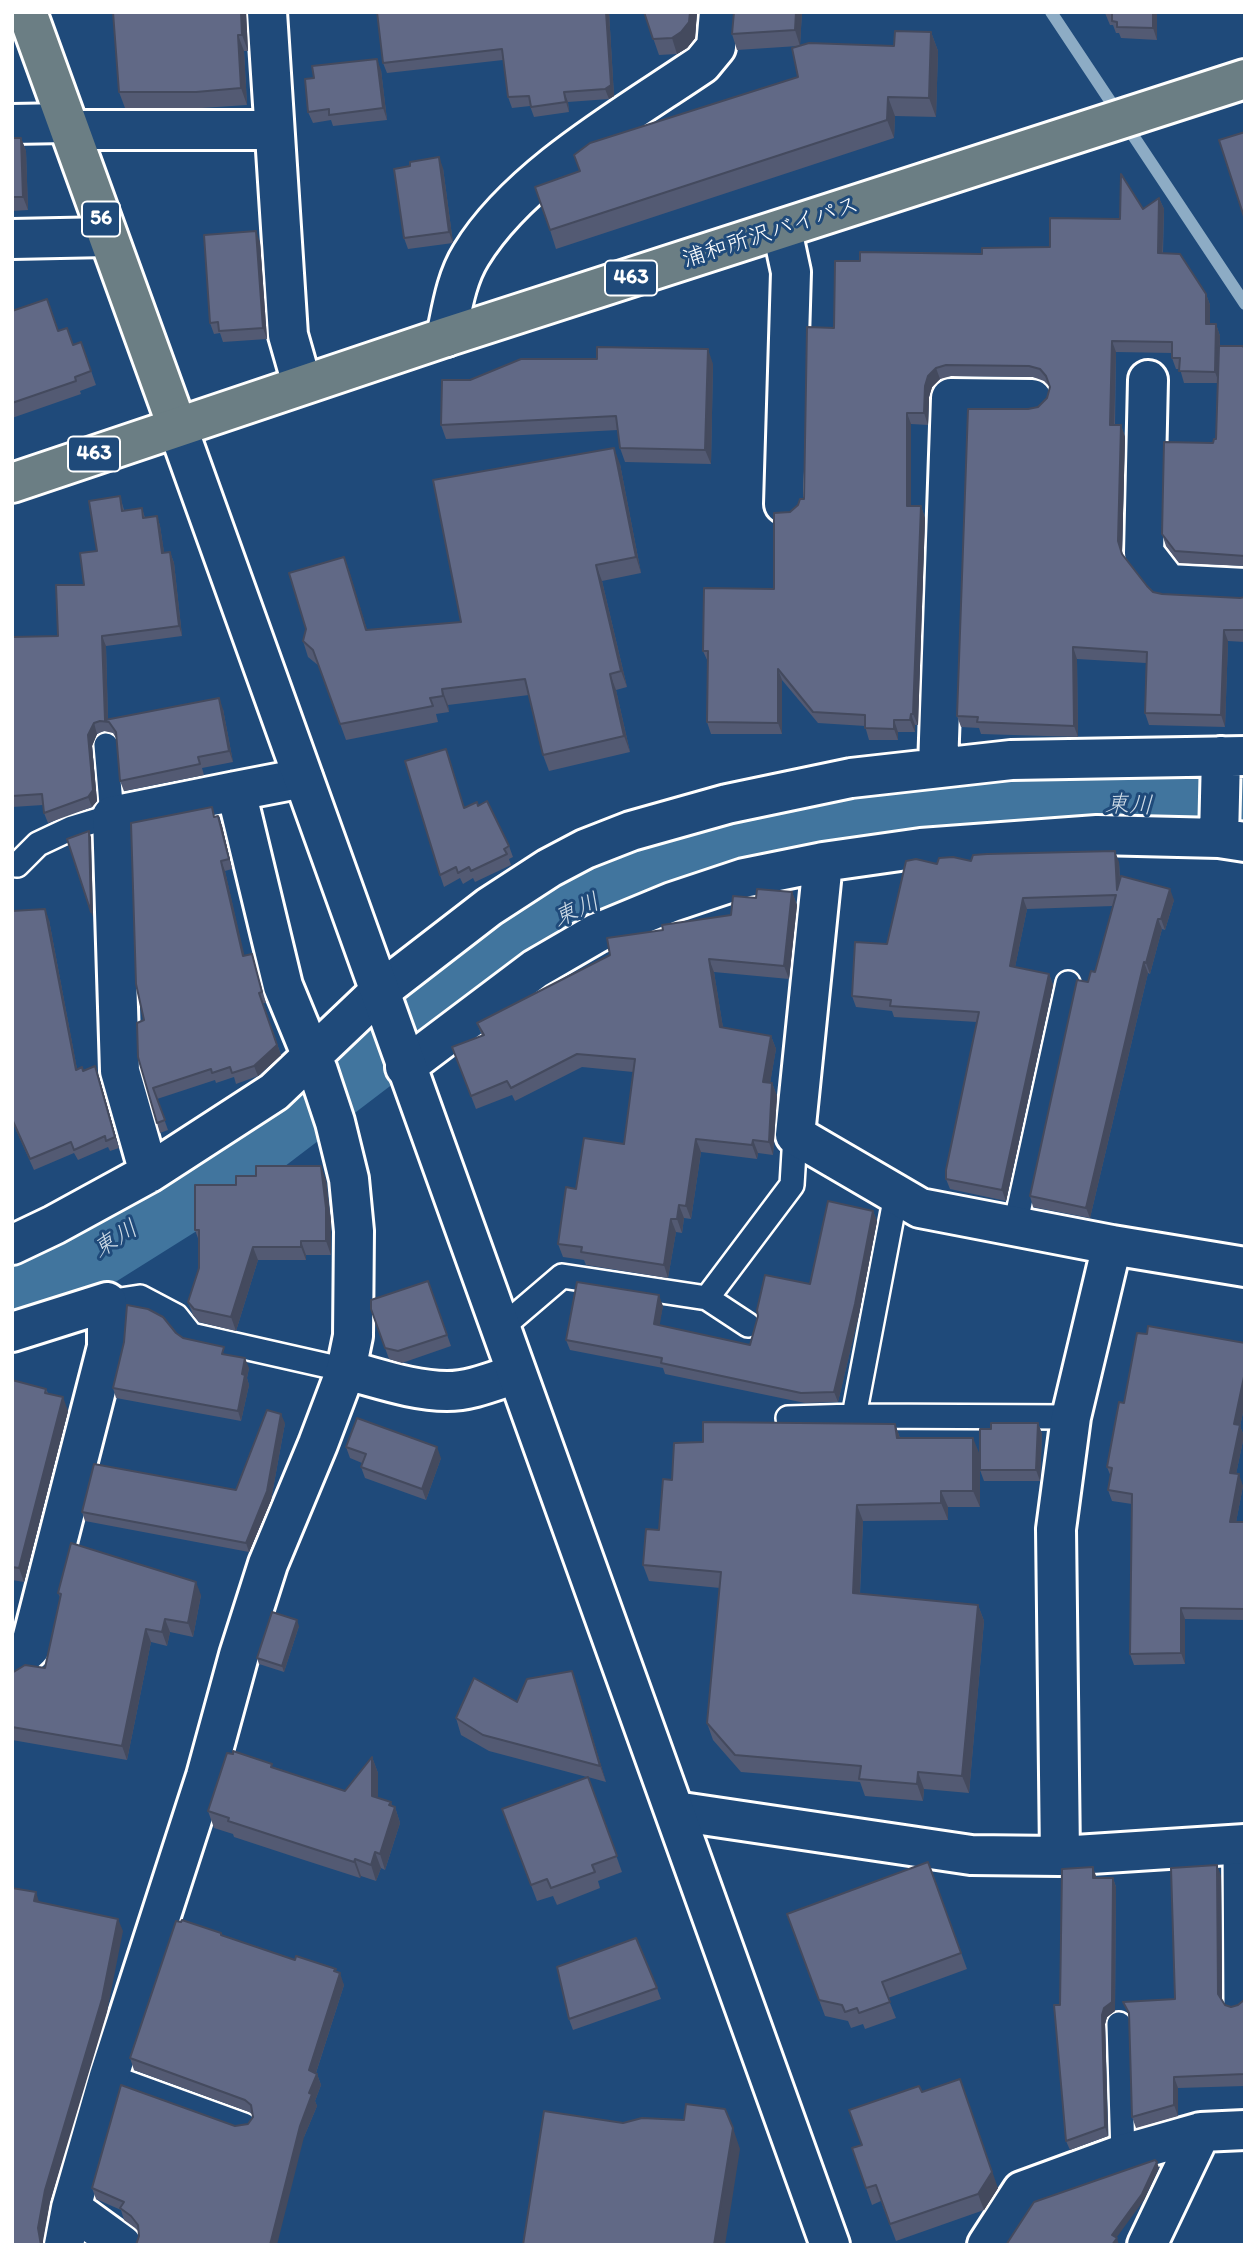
<!DOCTYPE html>
<meta charset="utf-8">
<style>
body{margin:0}
#map{position:relative;width:1257px;height:2257px;overflow:hidden;background:#1f4a7a;font-family:Itim,sans-serif}
canvas{display:block}
.frame{position:absolute;inset:0;border:14px solid #fff;pointer-events:none}
</style>
<div id="map">
<canvas width="1257" height="2257"></canvas>
<div class="frame"></div>
</div>
<script>
const g = document.querySelector('canvas').getContext('2d');
g.lineJoin = 'round';
function strokePath(path, color, width, dash) {
  g.strokeStyle = color;
  g.lineWidth = width;
  g.lineCap = dash ? 'butt' : 'round';
  g.setLineDash(dash || []);
  g.stroke(path);
}
function paint(path, color) {
  g.fillStyle = color;
  g.fill(path, 'evenodd');
}
function label(font, color, halo, rows, align = 'center') {
  g.font = font + ' Itim,"Klee One",sans-serif';
  g.lineWidth = 6;
  g.setLineDash([]);
  g.textBaseline = 'middle';
  g.strokeStyle = halo;
  g.fillStyle = color;
  for (const [text, x, y, turn = 0] of rows) {
    g.save();
    g.translate(x, y);
    g.rotate((+turn || 0) * Math.PI / 180);
    g.textAlign = isNaN(turn) ? turn : align;
    if (halo) g.strokeText(text, 0, 0);
    g.fillText(text, 0, 0);
    g.restore();
  }
}
const stream = new Path2D(`
 M1051,12L1245,304`);
const river = new Path2D(`
 M12,1289L59,1276L196,1190L540,928L604,898L712,857L860,822L992,804L1136,805L1245,813`);
const service = new Path2D(`
 M17,865L38,844L72,828L112,816L106,745
 M1015,1226L1068,983
 M707,1298L748,1325
 M107,1302L140,1297L176,1316L191,1335L346,1370
 M500,1329L562,1276L707,1298L792,1185L795,1135
 M854,1416L896,1195
 M788,1418L854,1416L1071,1417
 M1235,1845L1236,2004
 M1119,2024L1123,2154
 M109,2076L244,2125`);
const minor = new Path2D(`
 M267,12L288,335L302,384
 M12,124L66,123
 M69,130H274
 M782,230L791,272L784,504
 M12,239L108,237
 M446,337C452,309 456,279 471,255C519,176 627,115 702,64L716,47L719,12
 M1148,380L1144,553L1168,584L1245,588
 M938,767L951,398L1032,399
 M1219,838L1221,756
 M823,862L795,1135L920,1208L1112,1245
 M405,1067L535,969L597,933L672,902L744,878L823,862L921,848L1097,835L1219,838L1245,842
 M149,1173L120,1071L112,816L236,791
 M12,1245L54,1225L149,1173L274,1092L379,992L489,907L549,868L585,849L631,831L727,804L851,778L1011,760L1245,756
 M12,1332L107,1302V1347L30,1648L12,1665
 M346,1370C378,1378 413,1391 447,1391C471,1391 494,1381 516,1374
 M675,1811L971,1855L1060,1856L1245,1844
 M1060,1856L1056,1529L1071,1417L1112,1245L1245,1267
 M71,2208L122,2245
 M64,2245L71,2208L109,2076L206,1776L239,1655L268,1564L318,1444L346,1370L353,1336L354,1231L349,1179L335,1122L318,1071L283,986L236,791L303,778
 M987,2245L1022,2191L1123,2154L1201,2132
 M1147,2245L1201,2132L1245,2130`);
const tertiary = new Path2D(`
 M177,426L830,2245`);
const primary = new Path2D(`
 M27,12L177,426`);
const trunk = new Path2D(`
 M12,483L446,337L1245,79`);
const wall = new Path2D(`
 M246,12L248,51H244L247,105L202,108H125L119,92Z
 M377,12H609L614,96L609,99L568,102L569,112L534,117L530,106L512,108L508,97L503,60L387,73L383,63Z
 M644,12H697L695,38L687,48L677,54L659,55Z
 M734,12H802L800,45L894,46L931,32L938,51L936,117L895,116L894,138L556,249L550,230L580,171L798,77V46L737,50L732,34Z
 M1157,12V40L1121,38L1119,33H1116L1113,25H1110L1105,13Z
 M381,70L387,120L333,126L331,120L313,123L308,112Z
 M12,133L14,138H21L26,151L28,210L12,211Z
 M443,168L453,243L408,249L404,238Z
 M1159,198L1164,209L1163,253L1206,294L1210,305V324H1216L1220,336V346L1245,350V566L1179,563L1166,546L1162,534L1216,439L1218,383H1184L1180,369H1176L1172,358V353L1116,352L1115,425H1121L1125,437L1122,552L1123,555L1147,586L1153,592L1162,594L1240,598L1245,597V642L1228,641L1225,727L1149,725L1145,713L1146,663L1077,659L1078,737L981,734L979,728L961,727L957,716L1028,409L1038,407L1047,398L1050,387L1044,381L1033,377L951,376L940,379L932,387L929,397L928,425L911,424V506H921L925,518L918,725H915V732H898V740H869L865,726L818,723L782,680V734H711L707,722L708,662L703,651L774,589L790,512L804,499L834,328L860,261L982,254L1050,247L1120,219L1143,209Z
 M260,242L267,339L223,342L220,333L214,334L210,323Z
 M12,311L58,331L73,345L81,342L96,385L80,391L81,394L12,418Z
 M713,364L711,464L625,462L620,448L618,430L446,439L441,425Z
 M620,464L641,573L602,581L627,687L616,690L630,752L549,771L543,755L529,695L448,705L449,712L436,714L438,722L346,740L319,666L308,657L303,641L344,557L367,630L461,622Z
 M120,496L124,510L142,508L145,518L157,516L160,526L164,553L170,552L174,563L182,636L106,646L108,719L223,709L233,762L202,768L204,775L124,791L120,781L116,738L113,733L104,731L97,734L92,746L97,801L92,807L48,823L44,813L43,805L12,807V637L58,636L84,585Z
 M446,749L464,808L478,806L509,846L513,857L509,859L511,865L475,882L473,878L463,884L460,878L444,887L440,875Z
 M215,816H218L222,826L232,869L225,871L244,956L252,954L266,1003H263L281,1055L258,1076L236,1084L234,1077L216,1083L215,1080L157,1099L168,1130L160,1133L157,1123L144,1020Z
 M971,861L1119,862L1120,878L1174,900L1165,930L1162,929L1150,974L1148,973L1090,1218L1033,1207L1030,1196L1088,982L1095,972L1113,906L1027,909L1015,967L1049,974L1053,985L1006,1201L950,1189L946,1179L977,1022L894,1017L892,1011L856,1007L852,996L887,944L937,864Z
 M792,892L797,905L789,979L714,972L723,1028L771,1036L776,1049L770,1083H772L777,1096L773,1155L758,1153L757,1159L701,1152L691,1219L684,1218L682,1233L676,1232L668,1278L586,1265L584,1260L563,1257L558,1244L576,1189L624,1144L633,1072L582,1067L515,1101L512,1095L476,1109L452,1047L482,1036L477,1023L663,930L731,915L756,898Z
 M12,911L49,920L77,1069L99,1077L119,1148L110,1151L108,1147L78,1160L74,1153L34,1170L12,1121Z
 M326,1180L331,1222V1255H306V1260H258L236,1331L199,1322L193,1315L188,1302L199,1268V1241L195,1230L236,1185Z
 M873,1211L877,1221L859,1314L838,1402L805,1403L665,1374L663,1368L570,1350L566,1340L663,1306L659,1325L750,1345L810,1284Z
 M428,1281L451,1346L402,1363L389,1359L371,1309Z
 M176,1333L183,1338L227,1355L249,1368L247,1378L249,1385L241,1421L116,1398L113,1388Z
 M1147,1334L1245,1343V1404L1240,1426L1244,1436L1236,1474L1243,1486L1236,1522H1245V1620L1185,1619V1664L1134,1665L1130,1654L1132,1504L1112,1501L1108,1490L1111,1477L1107,1467L1124,1403Z
 M12,1380L46,1389L48,1393L68,1411L24,1582L12,1580Z
 M285,1423L271,1500L249,1552L85,1521L82,1512L236,1490Z
 M1038,1423L1042,1434L1040,1481H984L980,1470L991,1429Z
 M895,1424L900,1438H973L980,1507H948V1520L863,1521L860,1594L978,1605L984,1621L969,1793L924,1789L923,1801L865,1796L860,1782L741,1772L713,1740L707,1723L720,1588L649,1581L643,1565L659,1530L672,1480L703,1442Z
 M346,1447L441,1458L426,1500L365,1478L361,1467L362,1463L350,1458Z
 M58,1593L201,1595L193,1637L170,1632L167,1646L151,1642L127,1760L12,1740V1673L45,1668L60,1597Z
 M299,1626L284,1672L259,1664L257,1658Z
 M572,1671L606,1782L588,1777L622,1872L598,1881L600,1888L557,1905L553,1896L537,1901L502,1809L587,1777L489,1751L461,1735L456,1718L517,1702Z
 M372,1757L378,1773V1798L391,1802L392,1806L395,1807L400,1823L385,1870L381,1868L376,1881L361,1876L360,1878L301,1859L234,1837L233,1834L214,1828L208,1811L273,1767L345,1791Z
 M928,1862L967,1969L888,1998L896,2018L865,2029L863,2024L851,2028L848,2021L825,2016L787,1914Z
 M1093,1867L1096,1878H1113L1116,1887L1115,2011L1107,2017L1105,2024L1108,2136L1070,2150L1066,2141L1060,2005Z
 M1221,1876L1222,2001L1225,2005L1231,2007L1238,2005L1244,2000L1245,1997V2086L1178,2088V2116L1136,2128L1132,2117L1129,2016L1123,2002L1175,1999Z
 M221,1933L222,1935L295,1960L337,1972L344,1985L316,2073L317,2074L321,2085L315,2101L317,2106L304,2137L139,2236V2232L135,2228L124,2220L121,2210L96,2199L92,2188L235,2126L248,2124L253,2117V2115L249,2112L134,2070L130,2058Z
 M657,1988L661,1999L573,2030L569,2019Z
 M922,2092L998,2188L984,2210L896,2241L881,2201L872,2205L852,2148L862,2145Z`);
const shadedWall = new Path2D(`
 M241,12H246L248,51L242,35Z
 M606,12H609L614,96L609,99L605,89Z
 M690,12H697L695,38L687,48L677,54L672,38Z
 M796,12H802L800,46L795,30Z
 M1153,12H1157V40L1153,28Z
 M931,32L938,51L936,117L929,98Z
 M238,35L244,51L247,105L241,88Z
 M377,59L381,70L387,120L383,108Z
 M564,92L568,102L569,112L566,102Z
 M888,97L895,116L894,138L887,120Z
 M21,138L26,151L28,210L23,197Z
 M439,157L443,168L453,243L449,232Z
 M1159,198L1164,209L1162,264L1158,253Z
 M256,231L260,242L267,339L263,328Z
 M1206,294L1210,305V335L1206,324Z
 M1216,324L1220,336L1219,383L1215,372Z
 M1112,341L1116,352L1114,436L1110,425Z
 M708,349L713,364L711,464L705,450Z
 M936,368L940,379L932,387L929,397L928,425L924,413L925,386L928,376Z
 M907,413L911,424V517L907,506Z
 M1121,425L1125,437L1122,552L1118,541Z
 M614,448L620,464L641,573L636,557Z
 M921,506L925,518L918,725L913,714Z
 M157,516L160,526L166,564L162,553Z
 M170,552L174,563L182,636L179,626Z
 M344,557L350,573L372,646L366,630Z
 M596,565L602,581L627,687L621,671Z
 M1224,630L1228,641L1225,727L1221,715Z
 M102,636L106,646L108,722L105,720Z
 M1073,647L1077,659L1078,737L1074,726Z
 M778,669L782,680V734L778,723Z
 M610,674L616,690L630,752L624,736Z
 M442,689L448,705L449,712L443,696Z
 M219,698L223,709L233,762L229,751Z
 M911,714L915,725V732L910,720Z
 M894,720L898,732V740L894,729Z
 M94,723L97,734L92,746L97,801L92,807L88,797V735Z
 M218,816L222,826L232,869L229,859Z
 M89,831L91,837L93,917L91,912Z
 M1115,851L1119,862L1121,901L1117,890Z
 M221,861L225,871L247,966L243,956Z
 M1170,889L1174,900L1165,930L1161,919Z
 M792,892L797,905L789,979L784,966Z
 M1023,898L1027,909L1013,977L1010,966Z
 M45,909L49,920L79,1080L76,1070Z
 M1158,919L1162,929L1150,974L1146,963Z
 M709,959L714,972L725,1040L720,1027Z
 M1144,962L1148,973L1090,1218L1086,1208Z
 M1049,974L1053,985L1006,1201L1002,1190Z
 M259,993L281,1055L258,1076L254,1066Z
 M771,1036L776,1049L768,1095L763,1082Z
 M95,1066L99,1077L119,1148L115,1137Z
 M772,1083L777,1096L773,1155L769,1142Z
 M696,1139L701,1152L691,1219L686,1206Z
 M753,1140L758,1153L757,1159L752,1145Z
 M321,1166L326,1180L331,1222V1255L326,1241Z
 M679,1205L684,1218L682,1233L677,1219Z
 M873,1211L877,1221L859,1314L838,1402L834,1392Z
 M671,1219L676,1232L668,1278L664,1265Z
 M301,1241L306,1255V1260L301,1247Z
 M253,1247L258,1260L236,1331L231,1317Z
 M659,1295L663,1306L658,1335L654,1324Z
 M245,1358L249,1368L247,1378L249,1385L241,1421L238,1411L242,1374Z
 M1245,1372V1404L1240,1426L1244,1436L1234,1484L1230,1473L1234,1424Z
 M63,1397L68,1411L24,1582L19,1568Z
 M281,1414L285,1423L271,1500L249,1552L246,1543Z
 M1038,1423L1042,1434L1040,1481L1036,1470Z
 M895,1424L901,1441L897,1438Z
 M973,1438L980,1455V1507L973,1491Z
 M437,1447L441,1458L426,1500L422,1489Z
 M1239,1474L1243,1486L1234,1533L1230,1522Z
 M941,1491L948,1507V1520L941,1503Z
 M857,1505L863,1521L859,1610L853,1593Z
 M196,1582L201,1595L193,1637L188,1623Z
 M978,1605L984,1621L969,1793L962,1776Z
 M1181,1608L1185,1619V1664L1181,1653Z
 M165,1619L170,1632L167,1646L162,1632Z
 M297,1620L299,1626L284,1672L282,1666Z
 M146,1629L151,1642L127,1760L122,1746Z
 M572,1671L578,1688L606,1782L600,1766Z
 M372,1757L378,1773V1812L372,1796Z
 M918,1772L924,1789L923,1801L917,1784Z
 M391,1802L393,1810L395,1807L400,1823L385,1870L380,1854Z
 M375,1852L381,1868L376,1881L371,1865Z
 M355,1859L361,1876L360,1878L354,1862Z
 M1217,1865L1221,1876L1222,2005L1218,1994Z
 M1093,1867L1096,1876V1887L1093,1878Z
 M1113,1878L1116,1887L1115,2011L1107,2017L1105,2024L1108,2136L1105,2127L1102,2015Z
 M36,1892L40,1905L34,1901Z
 M118,1919L123,1931L107,2012L50,2202L43,2241V2245H41L38,2228L45,2190Z
 M336,1969L338,1977L340,1973L344,1985L313,2082L309,2070Z
 M317,2074L321,2085L315,2101L317,2106L304,2137L277,2245H270L300,2126L309,2093Z
 M1174,2077L1178,2088V2116L1174,2105Z
 M960,2079L998,2188L984,2210L978,2194Z
 M733,2128L740,2149L725,2245H714Z
 M1157,2162L1159,2168L1144,2200L1114,2241L1112,2235Z
 M1117,2238L1119,2245H1112Z`);
const building = new Path2D(`
 M113,12H241L242,35H238L241,88L196,92H119Z
 M377,12H606L611,85L605,89L564,92L566,102L531,107L529,96L508,97L502,49L383,63Z
 M644,12H690L689,22L681,32L672,38L653,39Z
 M734,12H796L795,30L732,34Z
 M1105,12H1153V28L1117,27V22L1112,21V13H1105Z
 M895,31L931,32L929,98L888,97L887,120L550,230L535,187L580,171L574,155L590,143L798,77L792,48L809,43L894,46Z
 M377,59L383,108L329,115V109L308,112L305,79L314,78L312,66Z
 M1245,132V220L1219,140Z
 M12,135V138H21L23,197H12Z
 M439,157L449,232L404,238L394,169L410,166V162Z
 M1121,174L1143,209L1159,198L1158,253L1180,254L1206,294V324H1216L1215,372L1179,371L1180,358H1172V342L1112,341L1110,425H1121L1118,541L1122,554L1147,586L1153,592L1162,594L1240,598L1245,597V630H1224L1221,715L1145,713L1147,652L1073,647L1074,726L977,722L978,717L957,716L968,409H1028L1038,407L1047,398L1050,387L1046,376L1040,369L1029,366L946,365L936,368L928,376L925,386L924,413H907V506H921L913,714H911L910,720H894V729L865,728V715L813,712L778,669V723L707,722L708,651H703L704,588L774,589V513L790,512L798,505L800,499H804L807,327L834,328L835,261H860V252L982,254V248L1050,247V218L1120,219Z
 M256,231L263,328L219,331L218,322L210,323L204,235Z
 M47,299L58,331L67,328L73,345L81,342L91,371L75,377L76,381L12,403V311Z
 M1219,346H1243L1245,350V556L1175,551L1162,534L1164,442L1213,443L1214,439H1216Z
 M597,347L708,349L705,450L620,448L616,416L441,425L442,380H470L521,359H597Z
 M614,448L636,557L596,565L621,671L610,674L624,736L543,755L525,679L442,689L443,696L430,698L433,706L340,724L313,650L303,641L306,629L289,573L344,557L366,630L461,622L433,480Z
 M120,496L122,511L142,508L143,518L157,516L162,553L170,552L179,626L102,636L105,720L219,698L229,751L198,757L200,764L120,781L116,732L109,722L100,721L94,723L88,735L93,790L88,797L44,813L42,794L12,796V637L58,636L56,585H84L80,553L97,551L89,501Z
 M446,749L464,808L477,802L478,806L487,801L509,846L504,849L507,854L471,871L469,867L458,873L456,867L440,875L405,761Z
 M212,807L214,817L218,816L229,859L221,861L243,956L252,954L262,992L259,993L277,1045L254,1066L232,1073L230,1067L212,1073L211,1069L153,1088L165,1120L157,1123L138,1057L137,1023L144,1020L136,984L131,823Z
 M89,831L91,912L67,839Z
 M1115,851L1117,890L1121,876L1170,889L1161,919H1158L1146,963L1144,962L1086,1208L1030,1196L1077,980L1088,982L1091,971L1095,972L1116,895L1023,898L1010,966L1049,974L1002,1190L946,1179V1170L979,1012L890,1006L891,1000L852,996L855,942L887,944L906,861L916,859L937,864L939,858L953,857L971,861L973,855L987,854Z
 M757,889L792,892L784,966L709,959L720,1027L771,1036L763,1082L772,1083L769,1142L753,1140L752,1145L696,1139L686,1206L679,1205L677,1219H671L664,1265L581,1252L582,1247L558,1244L566,1187L576,1189L584,1138L624,1144L635,1059L577,1054L511,1088L507,1081L471,1096L452,1047L484,1035L477,1023L481,1021L610,955L607,938L663,930L662,925L731,915L733,896L756,898Z
 M45,909L76,1070L82,1067L83,1071L95,1066L115,1137L106,1141L105,1136L74,1150L71,1142L30,1159L12,1119V911Z
 M256,1166H321L326,1208V1241H301V1247H253L231,1317L194,1309L188,1302L199,1268V1230H195V1185H236V1176H256Z
 M828,1201L873,1211L855,1304L834,1392L801,1393L661,1363L662,1358L566,1340L577,1282L659,1295L654,1324L750,1345L758,1316L757,1310L765,1275L810,1284Z
 M428,1281L447,1335L398,1351L385,1348L371,1309V1300Z
 M127,1305L148,1309L163,1317L176,1333L183,1338L224,1347L222,1354L245,1358L242,1374L245,1375L238,1411L113,1388L124,1342Z
 M1148,1326L1245,1343V1372L1234,1424L1240,1425L1230,1473L1239,1474L1230,1522H1245V1609L1181,1608V1653L1130,1654L1132,1494L1108,1490L1112,1468L1107,1467L1119,1402L1124,1403L1137,1333L1147,1334Z
 M12,1380L46,1389L45,1393L63,1397L19,1568L12,1567Z
 M267,1410L281,1414L267,1491L246,1543L82,1512L94,1464L236,1490Z
 M357,1418L437,1447L422,1489L361,1467L366,1454L346,1447Z
 M703,1422L895,1424L897,1438H973V1491H941V1503L857,1505L853,1593L978,1605L962,1776L918,1772L917,1784L859,1779L861,1766L735,1755L707,1723L721,1572L643,1565L646,1529L659,1530L663,1479L672,1480L674,1443L703,1442Z
 M991,1423H1038L1036,1470H980V1429H991Z
 M71,1543L196,1582L188,1623L165,1619L162,1632L146,1629L122,1746L12,1727V1673L25,1665L45,1668L61,1594L58,1593Z
 M272,1612L297,1620L282,1666L257,1658Z
 M572,1671L600,1766L483,1735L456,1718L474,1678L517,1702L527,1679Z
 M233,1751L272,1764L271,1767L345,1791L372,1757V1796L391,1802L389,1805L395,1807L380,1854L375,1852L371,1865L355,1859L354,1862L228,1821L229,1818L208,1811L227,1753L233,1754Z
 M588,1777L617,1856L592,1865L595,1872L551,1888L547,1879L531,1885L502,1809Z
 M928,1862L961,1953L882,1982L890,2002L859,2013L857,2008L845,2012L842,2005L819,2000L787,1914Z
 M1217,1865L1218,1994L1225,2005L1231,2007L1238,2005L1244,2000L1245,1997V2074L1174,2077V2105L1132,2117L1129,2013L1123,2002L1175,1999L1171,1868Z
 M1093,1867V1878H1113L1112,2002L1104,2008L1102,2015L1105,2127L1066,2141L1054,2005H1060L1062,1869Z
 M12,1888L36,1892L34,1901L118,1919L102,1999L45,2190L38,2228L41,2245H12Z
 M182,1920L221,1933V1935L295,1960L296,1956L336,1969L334,1971L340,1973L309,2070L317,2074L309,2093L312,2094L300,2126L270,2245H136L139,2236L138,2225L131,2216L120,2208L124,2202L92,2188L121,2085L235,2126L248,2124L253,2117L251,2105L245,2100L130,2058L176,1921L181,1922Z
 M636,1938L657,1988L569,2019L557,1967Z
 M960,2079L992,2172L978,2194L890,2224L876,2185L866,2188L852,2148L862,2145L849,2110L919,2086L922,2092Z
 M686,2104L725,2109L733,2128L714,2245H523L544,2111L623,2123L642,2118L684,2120Z
 M1155,2160L1157,2162L1142,2194L1112,2235L1117,2238L1112,2245H1006L1034,2202Z`);
const shields = [
 [101,219,38],
 [631,278,52],
 [94,454,52]
];
const shieldNames = [
 ["56",101,219],
 ["463",631,278],
 ["463",94,454]
];
const streetNames = [
 ["浦和所沢バイパス",771,233,-18]
];
const waterNames = [
 ["東川",1129,806,2],
 ["東川",577,911,-24],
 ["東川",116,1240,-32]
];
strokePath(stream, '#8dacc5', 12);
strokePath(river, '#41759e', 70);
strokePath(service, '#fff', 28);
strokePath(minor, '#fff', 44);
strokePath(tertiary, '#fff', 44);
strokePath(primary, '#fff', 44);
strokePath(trunk, '#fff', 44);
strokePath(service, '#1f4a7a', 23);
strokePath(minor, '#1f4a7a', 38);
strokePath(tertiary, '#1f4a7a', 38);
strokePath(primary, '#6b7e84', 38);
strokePath(trunk, '#6b7e84', 38);
paint(wall, '#535a73');
paint(shadedWall, '#444a5e');
paint(building, '#616986');
strokePath(building, '#444a5e', 2);
for (const [x, y, w] of shields) {
  const box = new Path2D();
  box.roundRect(x - w / 2, y - 17.5, w, 35, 5);
  g.fillStyle = '#1f4a7a';
  g.fill(box);
  strokePath(box, '#fff', 2);
}
label('bold 21px', '#fff', null, shieldNames);
label('23px', '#fff', '#1f4a7a', streetNames);
label('italic 24px', '#d0dce7', '#1f4a7a', waterNames);
</script>
